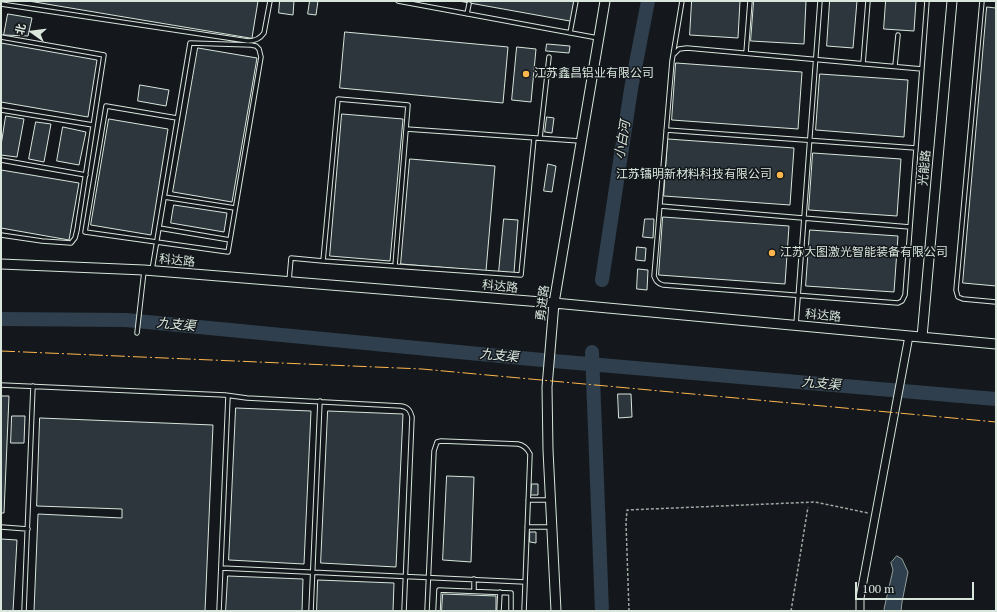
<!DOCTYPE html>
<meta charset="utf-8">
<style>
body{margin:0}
#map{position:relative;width:997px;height:612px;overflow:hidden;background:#14181c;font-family:"PT Serif","Noto Sans SC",serif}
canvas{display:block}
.frame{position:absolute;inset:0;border:2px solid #d8e6dc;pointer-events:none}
.north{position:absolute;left:12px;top:12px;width:40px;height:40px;-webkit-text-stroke:3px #14181c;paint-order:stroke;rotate:284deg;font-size:11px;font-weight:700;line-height:16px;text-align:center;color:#d8e6dc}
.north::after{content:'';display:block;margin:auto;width:14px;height:18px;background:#d8e6dc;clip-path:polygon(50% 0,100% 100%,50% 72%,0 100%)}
.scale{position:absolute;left:855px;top:582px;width:119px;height:18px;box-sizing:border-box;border:2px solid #d8e6dc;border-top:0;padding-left:5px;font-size:12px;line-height:14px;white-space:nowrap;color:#d8e6dc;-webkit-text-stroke:3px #14181c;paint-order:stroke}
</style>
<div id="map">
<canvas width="997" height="612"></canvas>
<div class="frame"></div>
<div class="north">北</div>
<div class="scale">100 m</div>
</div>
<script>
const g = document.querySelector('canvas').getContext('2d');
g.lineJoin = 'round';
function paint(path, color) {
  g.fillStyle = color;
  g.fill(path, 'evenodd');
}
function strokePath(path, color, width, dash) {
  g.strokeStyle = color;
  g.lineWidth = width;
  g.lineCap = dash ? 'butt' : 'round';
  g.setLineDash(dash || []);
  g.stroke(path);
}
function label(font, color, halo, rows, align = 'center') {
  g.font = font + ' "PT Serif","Noto Sans SC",serif';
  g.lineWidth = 3;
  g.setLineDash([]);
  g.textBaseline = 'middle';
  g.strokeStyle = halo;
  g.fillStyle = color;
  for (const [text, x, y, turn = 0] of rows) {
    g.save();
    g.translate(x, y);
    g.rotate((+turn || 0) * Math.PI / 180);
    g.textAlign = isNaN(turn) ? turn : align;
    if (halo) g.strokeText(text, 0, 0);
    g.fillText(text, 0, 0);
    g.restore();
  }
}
const water = new Path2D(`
 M897,556L902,559L908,572L902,602L901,611H885L884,609L893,570L891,563Z`);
const river = new Path2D(`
 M602,280L631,89L648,1
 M1,319L126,320L542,360L996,399
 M592,352L602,611`);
const building = new Path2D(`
 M29,1H258L252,38Z
 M280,1H294L293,15L279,13Z
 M310,1H318L316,15L308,14Z
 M459,1H575L572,21Z
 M692,1H740L738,38L690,35Z
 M754,1H806L804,44L751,41Z
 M830,1H857L853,48L827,46Z
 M886,1H916L914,31L884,29Z
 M987,7L996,8V286L963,283Z
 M8,14L32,18L28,36L4,35Z
 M345,32L508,47L503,103L340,88Z
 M1,43L97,60L88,117L1,102Z
 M547,44L570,46L569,53L546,51Z
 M517,47L536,49L531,102L512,100Z
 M198,48L257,58L232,202L173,192Z
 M676,63L802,72L798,129L672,120Z
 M820,74L908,80L904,137L816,130Z
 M140,85L169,90L166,106L138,101Z
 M342,114L403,119L390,261L330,256Z
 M6,116L24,119L17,157L1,155V146Z
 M547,117L554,118L552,133L545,132Z
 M109,119L168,129L151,235L91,225Z
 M36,122L51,124L44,162L29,159Z
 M63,127L86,132L79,165L57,161Z
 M668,139L794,148L790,205L664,196Z
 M813,153L901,159L897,216L809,210Z
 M410,159L495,166L486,271L401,264Z
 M548,164L556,166L552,192L544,191Z
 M1,170L79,183L69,240L1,228Z
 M174,205L227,213L224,232L171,223Z
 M663,217L789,226L785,284L659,275Z
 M504,219L518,220L514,273L499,272Z
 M645,219H654L653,238L643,237Z
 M810,230L898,236L894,292L806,286Z
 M637,247L646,248L645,261L636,260Z
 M638,269L648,270L647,290L637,289Z
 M618,394H631L632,417L619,418Z
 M1,396H9L4,513H1Z
 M236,408L311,411L304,564L229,560Z
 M328,411L403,414L396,567L321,563Z
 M12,416H25L24,443H11Z
 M40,418L213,425L205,611H34L38,514L122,518V509L37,506Z
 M447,476L474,477L471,562L443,560Z
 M532,484H538V495H531Z
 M530,532H536V543L530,542Z
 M1,539L17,540L13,611H1Z
 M228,576L303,579L302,611H226Z
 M318,580L394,583L393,611H317Z
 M443,594L496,596V611H442Z`);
const path = new Path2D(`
 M629,611L626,523L627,510L815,502L868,513
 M791,611L808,507`);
const service = new Path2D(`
 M398,1L598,38
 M682,1L672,61L654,276C656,281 657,283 663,285L898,303L902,301L905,295L927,1
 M982,1L956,290L958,297L963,299L996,302
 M1,4L248,41C255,41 260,39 264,33L270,1
 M467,14L469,4
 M570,33L576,1
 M1,37L104,55L77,230L75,238L71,243L42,241L1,235
 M746,53L750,1
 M674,54L679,49L687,48L922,69
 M863,64L868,1
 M895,66L898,35
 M1,110L93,125
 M406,129L580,141
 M666,130L916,148
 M540,138L549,57
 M1,160L86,175
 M164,197L235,208
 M660,206L910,227
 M159,228L230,240
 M395,266L408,105L338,99L323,261L521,275L534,138
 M152,270L159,228L190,43L251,45L256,46L259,49L261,57L228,252L85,232L106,106L177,118
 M289,281L291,258L323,261
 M796,325L820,1
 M137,333L144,271
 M1,385L225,395L247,398L401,406C408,407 410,410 412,417L404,611
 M528,500H549
 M1,527L28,529
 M527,527H552
 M221,568L525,582
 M474,591V579
 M24,611L33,386
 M219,611L228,396
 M311,611L320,401
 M427,611L434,451L437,442L441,441L518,444C524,445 527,448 530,454L524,611
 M438,611L439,590L511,593V611
 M499,611L500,592`);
const minor = new Path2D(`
 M860,611V598L909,336`);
const tertiary = new Path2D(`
 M1,264L144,270L554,303L996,344
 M922,337L952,1
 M556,611L548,450L547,387L554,303L605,1`);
const power = new Path2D(`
 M1,351L422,369L996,422`);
const markers = [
 [526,74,4,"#ffb74d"],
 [780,175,4,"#ffb74d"],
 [772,253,4,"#ffb74d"]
];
const poiNames = [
 ["江苏鑫昌铝业有限公司",534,74],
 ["江苏镭明新材料科技有限公司",772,175,"right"],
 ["江苏大图激光智能装备有限公司",780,253]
];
const streetNames = [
 ["光能路",925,168,-85],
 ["科达路",177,261,5],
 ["科达路",500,287,5],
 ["勇进路",543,303,-83],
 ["科达路",823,316,5]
];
const waterNames = [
 ["小白河",623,140,-81],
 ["九支渠",176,325,6],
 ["九支渠",499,356,6],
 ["九支渠",821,384,5]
];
paint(water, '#2f3f4d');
strokePath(water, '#939e99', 1);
strokePath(river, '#2f3f4d', 14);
paint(building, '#2c363c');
strokePath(building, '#d8e6dc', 1);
strokePath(service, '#d8e6dc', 5.5);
strokePath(minor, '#d8e6dc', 9);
strokePath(tertiary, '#d8e6dc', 11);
strokePath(path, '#9da8a2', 1.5, [3, 2]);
strokePath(service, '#14181c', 3.5);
strokePath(minor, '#14181c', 7);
strokePath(tertiary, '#14181c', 9);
strokePath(power, '#ffb74d', 1, [14, 3, 2, 3]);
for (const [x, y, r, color] of markers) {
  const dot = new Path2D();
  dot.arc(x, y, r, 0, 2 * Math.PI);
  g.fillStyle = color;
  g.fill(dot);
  strokePath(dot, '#14181c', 1.5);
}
label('12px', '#d8e6dc', '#14181c', poiNames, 'left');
label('12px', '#d8e6dc', '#14181c', streetNames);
label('italic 13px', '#d8e6dc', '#14181c', waterNames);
</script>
